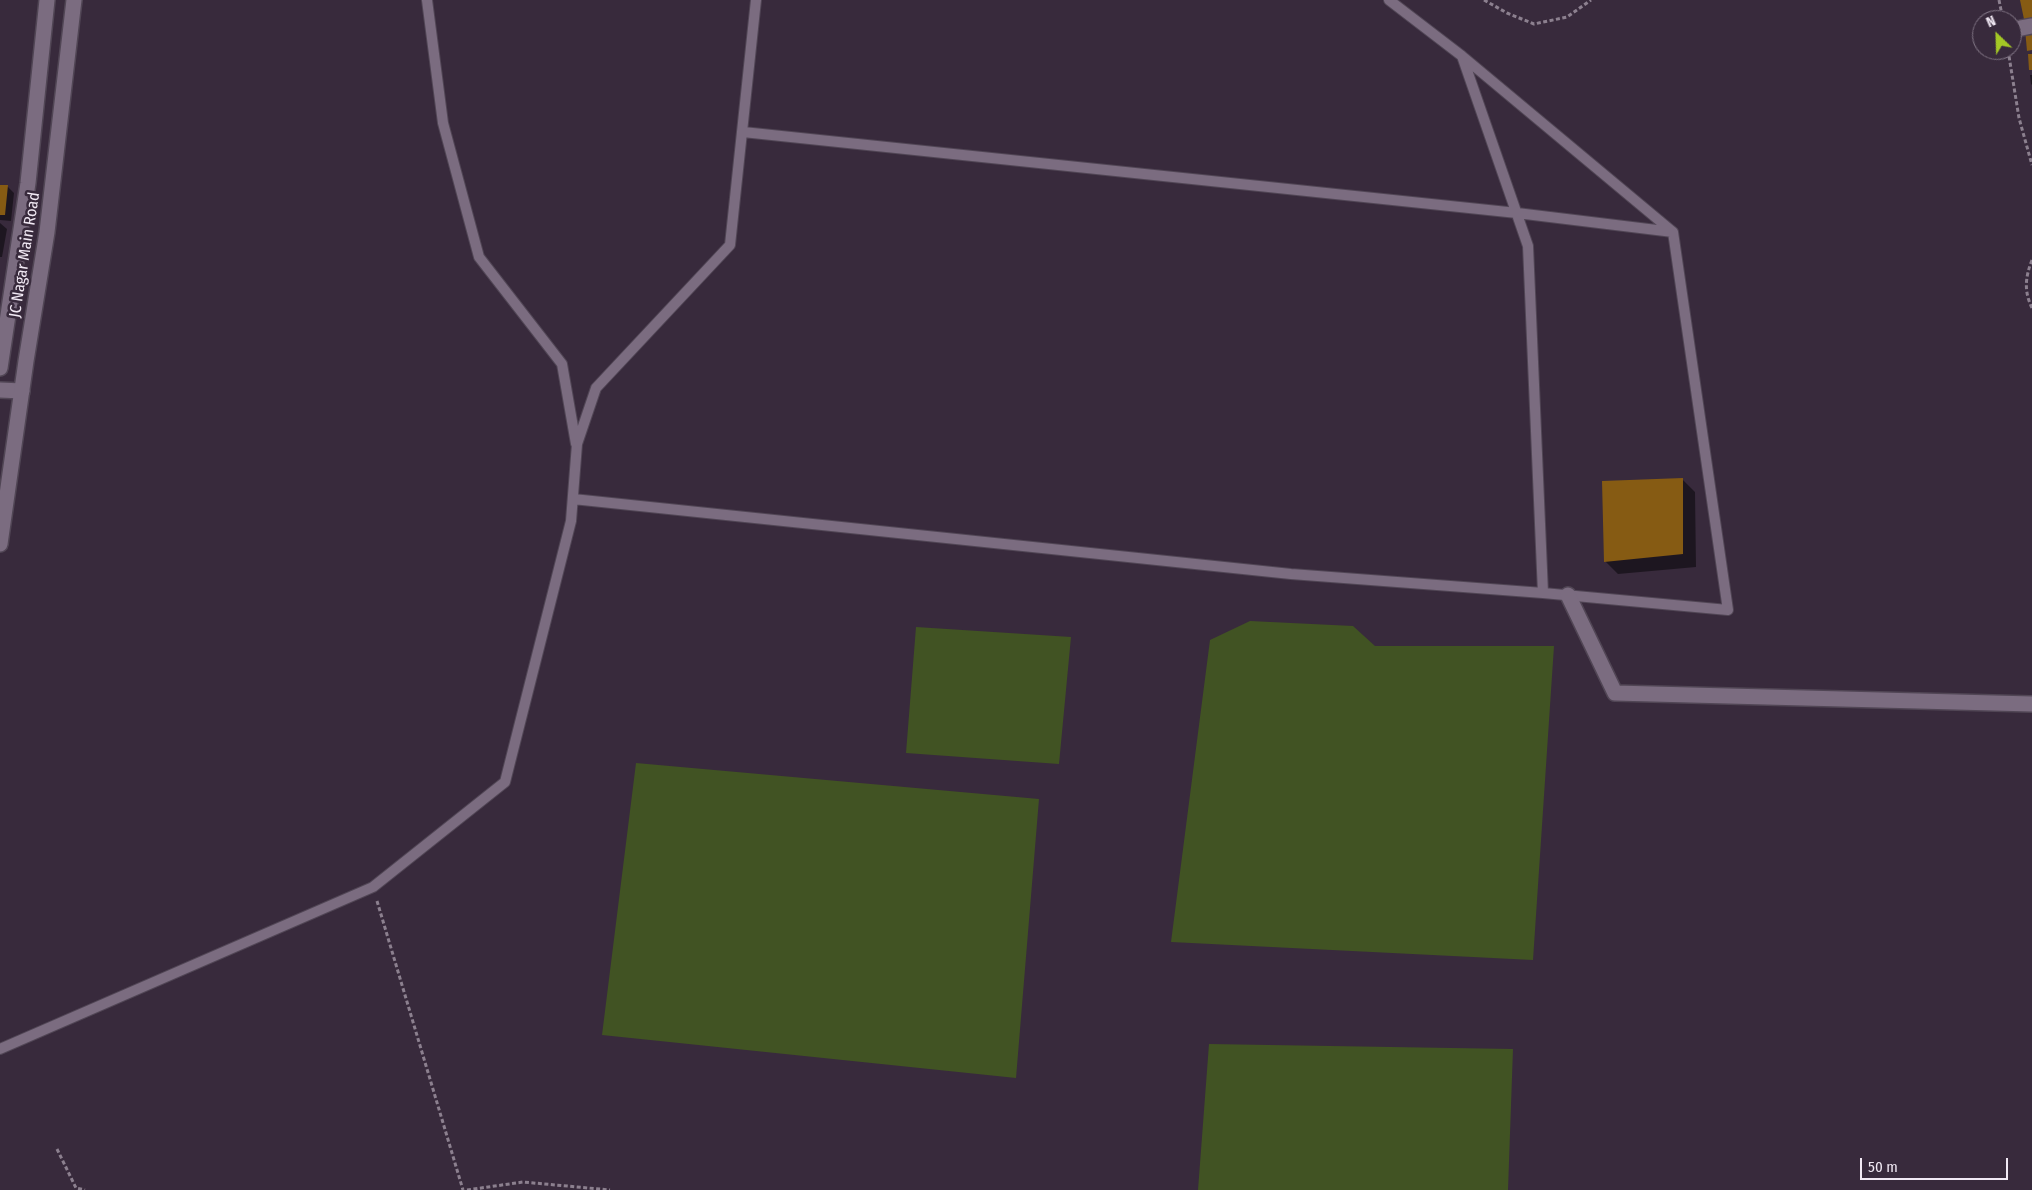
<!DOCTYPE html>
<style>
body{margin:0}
#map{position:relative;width:2032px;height:1190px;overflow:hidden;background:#382a3c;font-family:"Fira Sans Condensed",sans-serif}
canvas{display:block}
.north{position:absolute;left:1972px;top:10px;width:50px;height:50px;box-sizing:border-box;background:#382a3c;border:1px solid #827686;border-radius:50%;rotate:336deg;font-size:14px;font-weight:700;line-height:20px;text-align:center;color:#f1e9f4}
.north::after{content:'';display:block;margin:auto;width:18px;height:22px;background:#a4c825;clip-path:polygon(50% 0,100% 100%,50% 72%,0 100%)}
.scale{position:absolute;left:1860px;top:1158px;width:148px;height:22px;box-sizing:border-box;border:2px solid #f1e9f4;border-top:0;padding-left:6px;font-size:15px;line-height:18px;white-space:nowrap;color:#f1e9f4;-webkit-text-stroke:4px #382a3c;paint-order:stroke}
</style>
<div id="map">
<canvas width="2032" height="1190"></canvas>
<div class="north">N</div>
<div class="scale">50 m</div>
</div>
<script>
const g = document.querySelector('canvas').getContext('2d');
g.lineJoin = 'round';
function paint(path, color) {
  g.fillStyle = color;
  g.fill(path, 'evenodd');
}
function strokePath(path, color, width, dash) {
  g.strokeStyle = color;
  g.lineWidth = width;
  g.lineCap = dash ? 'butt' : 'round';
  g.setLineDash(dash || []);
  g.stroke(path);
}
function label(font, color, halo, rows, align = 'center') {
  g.font = font + ' "Fira Sans Condensed",sans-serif';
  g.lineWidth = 5;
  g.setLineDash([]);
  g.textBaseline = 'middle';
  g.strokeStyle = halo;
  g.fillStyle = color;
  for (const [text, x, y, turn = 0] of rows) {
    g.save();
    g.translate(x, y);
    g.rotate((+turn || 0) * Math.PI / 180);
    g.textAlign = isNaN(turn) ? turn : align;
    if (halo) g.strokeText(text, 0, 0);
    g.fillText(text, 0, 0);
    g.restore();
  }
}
const green = new Path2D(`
 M1250,621L1353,626L1375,646H1554L1533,960L1171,942L1210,640Z
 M916,627L1071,637L1059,764L906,753Z
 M636,763L1039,799L1016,1078L602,1035Z
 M1209,1044L1513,1049L1508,1190H1198Z`);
const shadow = new Path2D(`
 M2030,75H2032V85L2031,84Z
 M0,186L8,187L14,193L11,221L0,220Z
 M0,223L7,229L2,257H0Z
 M1682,479L1695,492L1696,567L1618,574L1605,561Z`);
const building = new Path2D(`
 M2020,0H2032V23L2025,24Z
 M2025,29H2032V50L2027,51Z
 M2028,54H2032V70H2029Z
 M0,185H8L5,215H0Z
 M1683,478V554L1604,562L1602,481Z`);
const path = new Path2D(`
 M1484,0L1507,13L1534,24L1567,17L1591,0
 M1999,0L2003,20
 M2008,50L2019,118L2032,165
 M2032,260C2025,278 2024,291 2032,308
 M377,901L463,1190
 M57,1149L76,1188L85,1190
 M467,1190L523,1182L610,1190`);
const lane = new Path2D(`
 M427,0L443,123L479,257L562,364L576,444
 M1389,0L1462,56L1673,232L1728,610L1543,593
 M743,132L1517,213L1673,232
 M573,499L1291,574L1543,593L1528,246L1462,56
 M0,1049L373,887L505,782L571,521L577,444L596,388L730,245L756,0`);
const street = new Path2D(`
 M2021,28L2032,26
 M0,390L22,391
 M1568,595L1615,693L2032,704`);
const secondary = new Path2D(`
 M0,368L28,183L47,0
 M0,544L26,361L47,232L74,0`);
const streetNames = [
 ["JC Nagar Main Road",25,255,-81]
];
paint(green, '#415323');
paint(shadow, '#0007');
paint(building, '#865b13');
strokePath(lane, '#514655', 12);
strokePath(street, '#514655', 18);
strokePath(secondary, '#514655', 18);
strokePath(path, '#8c808f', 3, [4, 2.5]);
strokePath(lane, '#7b6c80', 10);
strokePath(street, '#7b6c80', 15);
strokePath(secondary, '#7b6c80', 15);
label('16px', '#f1e9f4', '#382a3c', streetNames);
</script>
